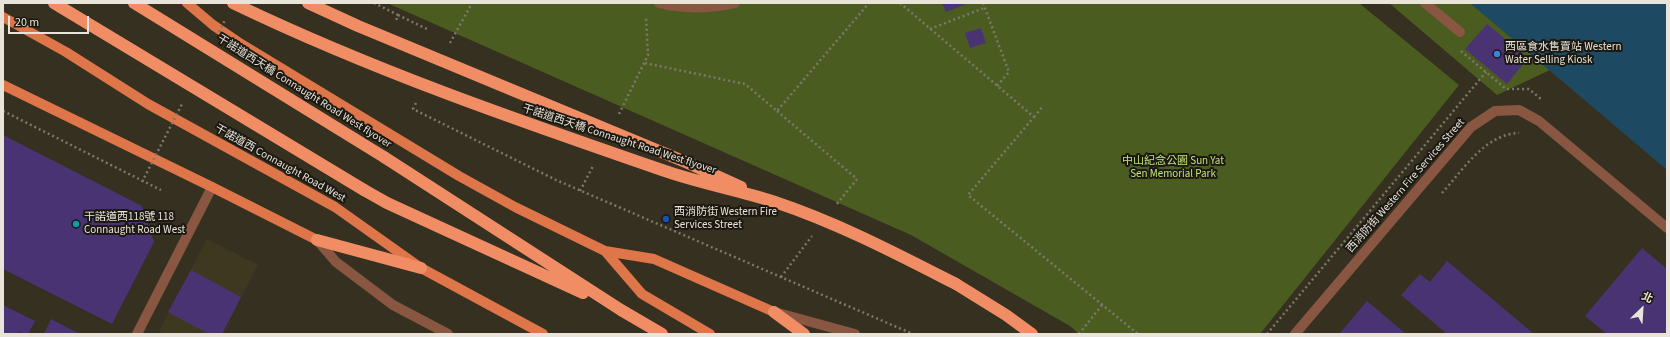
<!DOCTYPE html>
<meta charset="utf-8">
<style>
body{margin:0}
#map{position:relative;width:1670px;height:337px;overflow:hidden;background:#35301f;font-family:"Source Sans 3","Noto Sans TC",sans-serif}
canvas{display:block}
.frame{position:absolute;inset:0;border:4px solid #e8e4da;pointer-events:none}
.north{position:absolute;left:1622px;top:289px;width:40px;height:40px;-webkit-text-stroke:3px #1b1811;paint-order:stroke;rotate:25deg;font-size:11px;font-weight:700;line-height:16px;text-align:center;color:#e8e4da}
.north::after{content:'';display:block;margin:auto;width:14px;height:18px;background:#e8e4da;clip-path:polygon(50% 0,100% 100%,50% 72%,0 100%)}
.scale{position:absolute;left:8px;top:16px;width:81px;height:18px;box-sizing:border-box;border:2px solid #e8e4da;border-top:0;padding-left:5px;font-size:12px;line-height:14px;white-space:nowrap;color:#e8e4da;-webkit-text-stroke:3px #1b1811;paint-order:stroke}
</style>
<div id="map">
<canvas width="1670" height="337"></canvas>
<div class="frame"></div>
<div class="north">北</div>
<div class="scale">20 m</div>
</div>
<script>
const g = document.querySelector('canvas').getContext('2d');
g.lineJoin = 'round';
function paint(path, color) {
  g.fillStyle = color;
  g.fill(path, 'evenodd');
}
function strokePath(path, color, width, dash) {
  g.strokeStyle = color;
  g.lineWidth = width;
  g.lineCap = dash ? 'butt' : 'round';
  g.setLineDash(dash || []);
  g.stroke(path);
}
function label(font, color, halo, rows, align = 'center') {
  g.font = font + ' "Source Sans 3","Noto Sans TC",sans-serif';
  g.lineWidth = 4;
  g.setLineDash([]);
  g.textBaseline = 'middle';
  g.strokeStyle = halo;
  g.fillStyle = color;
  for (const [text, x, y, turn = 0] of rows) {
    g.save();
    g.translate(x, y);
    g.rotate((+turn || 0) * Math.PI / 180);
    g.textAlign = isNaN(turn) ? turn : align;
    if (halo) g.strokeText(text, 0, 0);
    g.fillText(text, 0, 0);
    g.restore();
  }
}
const built = new Path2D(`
 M207,239L258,265L222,334H164L159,331Z`);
const green = new Path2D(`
 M387,3H1359L1459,85L1260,334H1079L1070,326L911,235Z
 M1389,3H1470L1550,70L1497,95Z`);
const water = new Path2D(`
 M1470,3H1667V170Z`);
const building = new Path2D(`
 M942,3H969L946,12Z
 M1487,24L1528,58L1507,84L1465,49Z
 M981,28L986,43L970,48L965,33Z
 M3,135L142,206L154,242L112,324L3,269Z
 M1642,248L1667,269V334H1607L1585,316Z
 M1447,261L1534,334H1447L1401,295L1420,274L1430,282Z
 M191,270L241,297L222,334H209L168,312Z
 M1367,301L1406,334H1339Z
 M3,305L35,321L28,334L19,332L18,334H3Z
 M51,319L80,334H44Z`);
const path = new Path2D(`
 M374,3L398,15L396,21
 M900,3L1034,117L968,195L1138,334
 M983,3L1009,72L997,86
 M398,15L429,30
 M930,29L984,8
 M450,43L472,3
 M1461,51L1506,89H1529L1541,99
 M645,63L745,84L777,111L869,3
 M416,103L413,109L556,180L913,334
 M3,111L161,190
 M777,111L857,179L836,205
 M619,114L648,55L646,17
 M1034,117L1043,106
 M580,191L593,166
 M1442,193C1463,170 1485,134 1519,133
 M781,277L812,236
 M1079,334L1102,305
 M1267,334L1486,72`);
const minor = new Path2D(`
 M659,3C682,9 711,9 735,3
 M1425,3L1460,32
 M317,240L336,262L393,305L448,334
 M778,313L855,334
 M137,334L212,187
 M1295,334L1471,127L1495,111L1519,110L1539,121L1667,228`);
const major = new Path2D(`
 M187,3L213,25L238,42L459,176L515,207L605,251L654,259L774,312
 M3,17L66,52L148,104L335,207L421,268L543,334
 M3,85L212,187L317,240
 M605,251L642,294L710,334`);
const highway = new Path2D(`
 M384,157L621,310L662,334
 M364,190L387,203L583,293
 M317,240L421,268
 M956,284L1006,315L1032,334
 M774,312L804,334`);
const pathBridge = new Path2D(`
 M219,32L225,20
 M142,182L182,104`);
const highwayBridge = new Path2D(`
 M54,3L364,190
 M134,3L384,157
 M233,3C372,70 517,120 662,170C699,183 738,190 775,202C838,223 897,254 956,284
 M308,3L358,26L688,163L741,187`);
const markers = [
 [1497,54,4,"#3f7fe0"],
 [666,219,4,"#1a4fb4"],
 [76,224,4,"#0f9aa8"]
];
const poiNames = [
 ["西區食水售賣站 Western",1505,48],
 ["Water Selling Kiosk",1505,61],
 ["西消防街 Western Fire",674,213],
 ["Services Street",674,226],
 ["干諾道西118號 118",84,218],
 ["Connaught Road West",84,231]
];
const streetNames = [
 ["干諾道西天橋 Connaught Road West flyover",304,92,32],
 ["干諾道西天橋 Connaught Road West flyover",619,140,18],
 ["干諾道西 Connaught Road West",280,164,29],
 ["西消防街 Western Fire Services Street",1406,186,-49]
];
const parkNames = [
 ["中山紀念公園 Sun Yat",1173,162],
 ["Sen Memorial Park",1173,175]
];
paint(built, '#3f3820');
paint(green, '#4b5c21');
paint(water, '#1d4a62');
paint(building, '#4a3373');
strokePath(path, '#7d786a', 2.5, [2, 3]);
strokePath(minor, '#885641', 10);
strokePath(major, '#de764a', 10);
strokePath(highway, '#f08d64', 12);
strokePath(pathBridge, '#7d786a', 2.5, [2, 3]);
strokePath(highwayBridge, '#f08d64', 12);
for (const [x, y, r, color] of markers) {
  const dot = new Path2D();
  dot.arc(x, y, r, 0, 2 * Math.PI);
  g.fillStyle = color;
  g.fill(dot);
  strokePath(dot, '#1b1811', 1.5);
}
label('11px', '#e8e4da', '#1b1811', poiNames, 'left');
label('11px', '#e8e4da', '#1b1811', streetNames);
label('11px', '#c1e37b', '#1b1811', parkNames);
</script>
